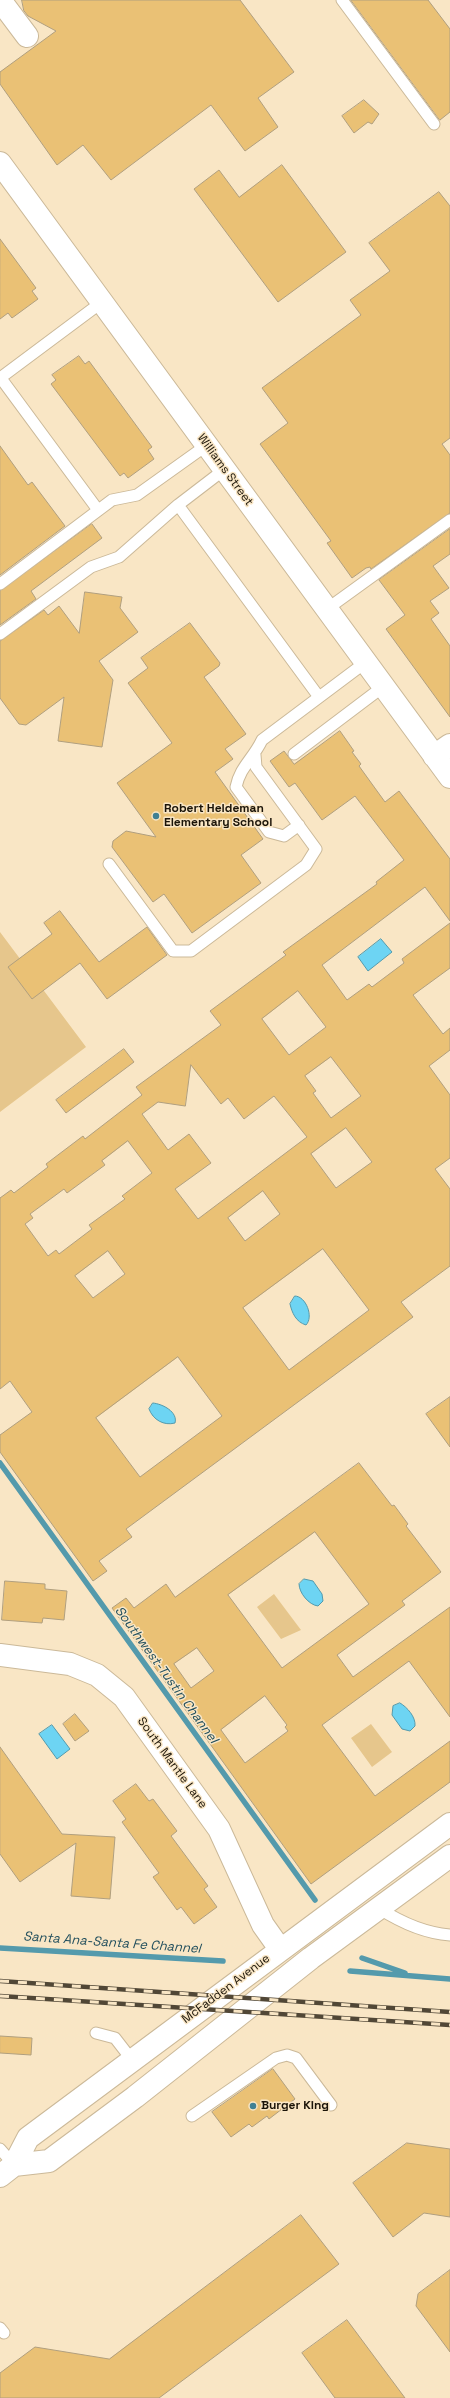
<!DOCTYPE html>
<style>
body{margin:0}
canvas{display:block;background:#f9e6c5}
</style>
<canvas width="450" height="2398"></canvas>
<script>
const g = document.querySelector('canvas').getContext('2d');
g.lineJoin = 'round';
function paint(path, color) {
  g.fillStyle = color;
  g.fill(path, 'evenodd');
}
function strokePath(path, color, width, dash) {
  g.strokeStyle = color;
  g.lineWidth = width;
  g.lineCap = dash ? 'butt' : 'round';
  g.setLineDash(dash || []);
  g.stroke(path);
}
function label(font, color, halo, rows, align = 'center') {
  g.font = font + ' "Space Grotesk",sans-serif';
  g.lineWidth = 3;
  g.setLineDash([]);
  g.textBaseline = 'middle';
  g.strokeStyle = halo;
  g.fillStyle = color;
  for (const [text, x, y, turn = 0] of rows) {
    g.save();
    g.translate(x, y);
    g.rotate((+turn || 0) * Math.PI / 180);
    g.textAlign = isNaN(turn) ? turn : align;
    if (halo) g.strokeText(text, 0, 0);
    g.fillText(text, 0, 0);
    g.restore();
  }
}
const green = new Path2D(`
 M0,932L86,1047L0,1112Z
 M274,1594L301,1630L281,1639L257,1607Z
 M371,1724L392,1752L372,1767L351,1738Z`);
const water = new Path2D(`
 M381,939L392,952L368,971L358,957Z
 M295,1296C306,1296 314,1317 306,1325C296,1322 292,1313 290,1304Z
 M153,1403C163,1404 178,1412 175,1423C164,1426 153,1420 149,1409Z
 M304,1579L313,1581L322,1594L323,1601L318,1606C309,1605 299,1593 299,1584Z
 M400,1703C407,1707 416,1717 415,1726L410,1731L402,1729L392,1715L393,1706Z
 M52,1725L70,1749L57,1759L39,1734Z`);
const stream = new Path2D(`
 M0,1463L315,1900
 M0,1948L223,1961
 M362,1958L405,1973
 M350,1971L450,1979`);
const building = new Path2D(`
 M22,0H240L294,72L258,98L278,127L245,151L211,105L111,180L83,145L57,165L0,84V72L56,31L28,16L24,11Z
 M351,0H428L450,29V112L440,120Z
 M364,100L379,114L372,124L368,122L354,133L342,116Z
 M282,165L346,252L278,302L194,189L219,170L239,197Z
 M439,192L450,206V438L442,444L450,455V513L371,569L370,567L366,568L352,578L327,543L331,541L260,444L288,423L262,388L361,315L350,300L390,271L369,243Z
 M0,239L36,288L32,291L38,299L12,318L8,313L0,319Z
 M79,356L85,364L89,361L152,447L148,450L154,459L128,478L124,473L120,476L51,384L56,380L52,375Z
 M0,446L28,485L32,482L65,526L0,575Z
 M92,524L102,538L31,591L36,599L0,625V591Z
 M450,529V554L433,566L449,588L430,601L439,613L431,619L450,646V717L386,629L405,615L379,580Z
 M85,592L122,597L120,608L138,632L99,661L113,680L102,747L58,741L64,697L26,725L19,724L0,698V641L44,610L48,615L59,606L79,633Z
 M190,623L220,663L219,666L204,677L246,734L225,749L233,759L215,772L263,839L241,855L261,883L192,933L164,894L153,902L112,847L113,841L126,831L156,837L117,783L172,743L128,683L148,668L141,658Z
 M340,731L354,751L352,752L361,764L359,766L385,802L399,791L450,859V921L425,887L322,965L347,1000L369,984L372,987L404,963L402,959L450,923V968L413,995L443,1034L450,1028V1050L429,1066L450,1095V1158L435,1169L450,1189V1266L401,1302L413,1317L126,1529L132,1537L99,1561L107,1571L93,1581L0,1452V1435L32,1412L10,1381L0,1389V1198L11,1190L14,1193L48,1167L46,1164L83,1136L85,1139L142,1095L136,1087L221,1025L210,1011L286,955L283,952L377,884L376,882L404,860L355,796L322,820L295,783L289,787L270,761L284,751L294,764ZM298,991L326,1027L289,1055L262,1019ZM331,1057L361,1096L331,1118L313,1093L316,1091L305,1076ZM191,1065L221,1104L228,1098L244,1119L274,1096L307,1137L198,1219L175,1189L211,1163L189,1134L168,1150L142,1114L158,1102L185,1106ZM346,1128L372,1162L336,1188L311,1154ZM128,1141L152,1173L122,1196L125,1199L89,1225L92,1229L59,1254L56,1250L48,1256L25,1224L33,1218L30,1214L64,1189L67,1193L105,1165L102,1161ZM263,1191L280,1214L245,1241L228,1218ZM323,1249L369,1310L289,1370L243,1308ZM108,1251L125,1274L93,1298L75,1276ZM178,1357L222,1416L140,1477L96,1418Z
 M60,911L99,962L147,927L167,955L107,999L80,963L32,999L8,967L52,934L44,923Z
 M124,1049L134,1062L66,1113L56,1100Z
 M450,1397V1447L426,1414Z
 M359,1463L392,1506L394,1505L408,1524L406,1526L441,1572L402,1601L405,1605L337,1655L353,1677L450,1607V1717L409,1661L322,1725L375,1796L450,1741V1782L311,1884L112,1608L126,1598L134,1608L166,1584L175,1597ZM315,1532L369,1604L282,1668L228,1595ZM197,1648L214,1671L191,1688L174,1664ZM265,1696L287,1725L285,1727L288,1731L245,1763L221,1730Z
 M5,1581L45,1584V1589L67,1591L64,1620L43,1618L42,1623L2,1620Z
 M75,1714L89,1731L75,1741L63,1724Z
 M0,1747L62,1834L115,1837L110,1899L71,1896L76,1843L20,1882L0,1854Z
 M136,1784L149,1801L153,1799L177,1831L171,1836L208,1886L204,1889L217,1907L194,1924L181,1907L177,1910L153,1877L159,1873L122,1822L126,1819L113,1801Z
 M0,2036L32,2038L31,2055L0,2053Z
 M273,2069L295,2099L269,2119L267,2116L252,2127L249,2124L231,2137L212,2112Z
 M407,2143L450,2149V2217L424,2213L393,2237L353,2183Z
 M301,2215L339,2264L159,2398H0V2373L35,2347L109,2359Z
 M450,2270V2352L416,2306L418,2294Z
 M347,2320L405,2398H335L302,2353Z`);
const lane = new Path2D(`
 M342,0L434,124
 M0,377L98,510
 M0,378L102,302
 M225,469L178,505L319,697
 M0,584L112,500L137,495L207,445
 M327,609L450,520
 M0,634L91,567L119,557L178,505
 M294,754L384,686
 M299,825L284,836L269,832L236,787C240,767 253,759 262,740L366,662
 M109,864L173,951H191L306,865L316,849L256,767L255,755
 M380,1909C402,1923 424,1933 450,1935
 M96,2033L115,2038L132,2060
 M192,2116L276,2058L287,2055L296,2058L331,2105
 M0,2149L14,2165
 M0,2328L4,2333`);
const street = new Path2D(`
 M0,0L27,36
 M0,1655L70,1664L97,1675L124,1697L219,1829L263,1925L280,1949`);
const secondary = new Path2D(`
 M0,163L450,777
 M434,756L450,745
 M14,2165L49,2161L135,2097L311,1958L450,1856
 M0,2176L14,2165L28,2138L450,1824`);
const rail = new Path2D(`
 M0,1981L450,2012
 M0,1996L450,2025`);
const markers = [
 [156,816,4,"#408093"],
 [253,2106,4,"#408093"]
];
const streetNames = [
 ["Williams Street",225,470,54],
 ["South Mantle Lane",172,1763,54],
 ["McFadden Avenue",226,1989,-37]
];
const poiNames = [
 ["Robert Heideman",164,809],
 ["Elementary School",164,823],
 ["Burger King",261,2106]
];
const waterNames = [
 ["Southwest-Tustin Channel",166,1675,54],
 ["Santa Ana-Santa Fe Channel",112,1943,4]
];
paint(green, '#e6c68c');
paint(water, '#6dd4f3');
strokePath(water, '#549aac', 1);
strokePath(stream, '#549aac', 5.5);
paint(building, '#eac175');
strokePath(building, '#b09f7f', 1);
strokePath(lane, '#cbb999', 13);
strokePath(street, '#cbb999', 24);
strokePath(secondary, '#cbb999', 24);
strokePath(lane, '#fff', 11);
strokePath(street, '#fff', 22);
strokePath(secondary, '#fff', 22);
strokePath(rail, '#514736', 4.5);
strokePath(rail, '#f9e6c5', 3, [9]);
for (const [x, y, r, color] of markers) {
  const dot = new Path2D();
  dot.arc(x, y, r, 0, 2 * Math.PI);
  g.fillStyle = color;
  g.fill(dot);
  strokePath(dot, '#f9e6c5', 1.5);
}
label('12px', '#1b1408', '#f9e6c5', streetNames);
label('bold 12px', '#1b1408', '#f9e6c5', poiNames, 'left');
label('italic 13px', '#224f5d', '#f9e6c5', waterNames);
</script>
